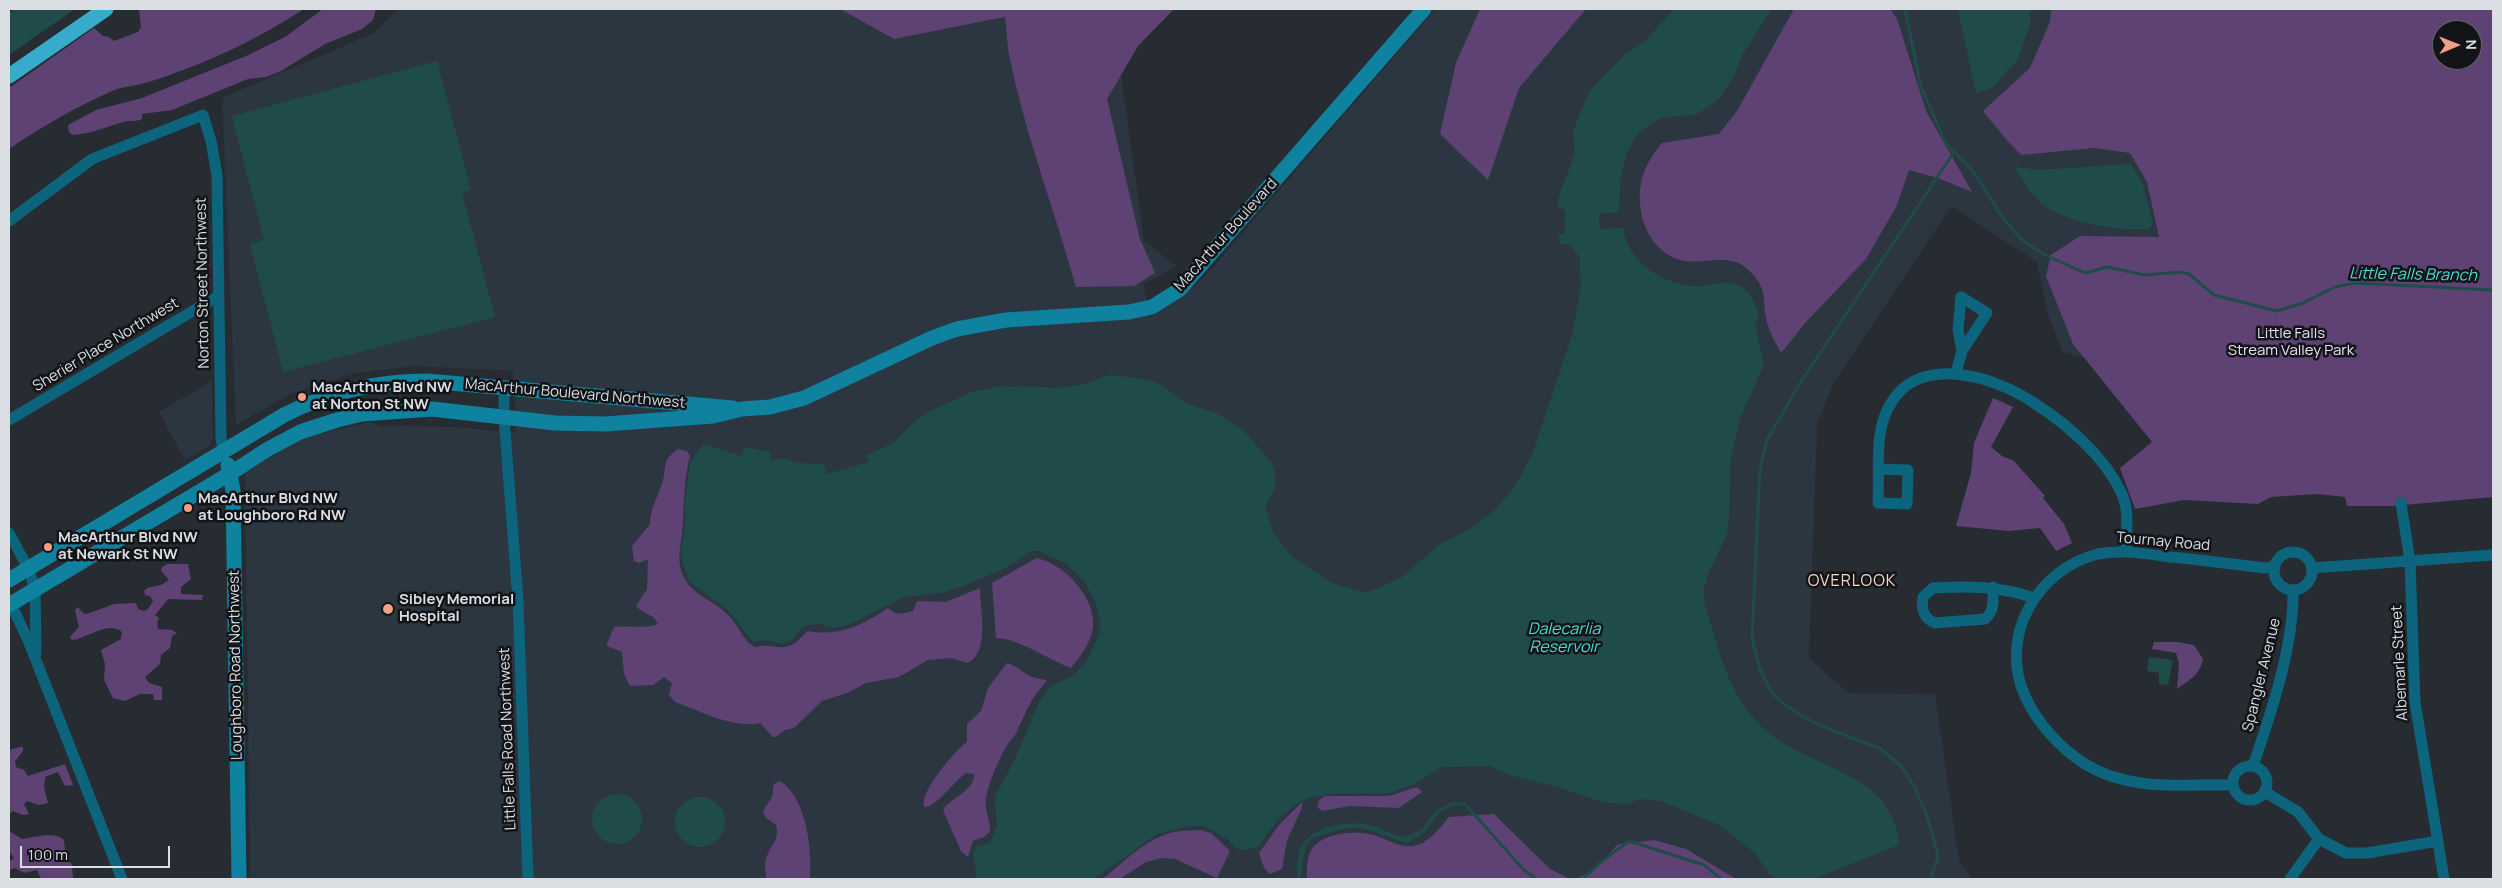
<!DOCTYPE html>
<style>
body{margin:0}
#map{position:relative;width:2502px;height:888px;overflow:hidden;background:#262c32;font-family:Manrope,sans-serif}
canvas{display:block}
.frame{position:absolute;inset:0;border:10px solid #dbdee2;pointer-events:none}
.north{position:absolute;left:2432px;top:20px;width:50px;height:50px;box-sizing:border-box;background:#121417;border:1px solid #626568;border-radius:50%;rotate:89deg;font-size:14px;font-weight:700;line-height:20px;text-align:center;color:#dbdee2}
.north::after{content:'';display:block;margin:auto;width:18px;height:22px;background:#f39f83;clip-path:polygon(50% 0,100% 100%,50% 72%,0 100%)}
.scale{position:absolute;left:20px;top:846px;width:150px;height:22px;box-sizing:border-box;border:2px solid #dbdee2;border-top:0;padding-left:6px;font-size:15px;line-height:18px;white-space:nowrap;color:#dbdee2;-webkit-text-stroke:4px #121417;paint-order:stroke}
</style>
<div id="map">
<canvas width="2502" height="888"></canvas>
<div class="frame"></div>
<div class="north">N</div>
<div class="scale">100 m</div>
</div>
<script>
const g = document.querySelector('canvas').getContext('2d');
g.lineJoin = 'round';
function paint(path, color) {
  g.fillStyle = color;
  g.fill(path, 'evenodd');
}
function strokePath(path, color, width, dash) {
  g.strokeStyle = color;
  g.lineWidth = width;
  g.lineCap = dash ? 'butt' : 'round';
  g.setLineDash(dash || []);
  g.stroke(path);
}
function label(font, color, halo, rows, align = 'center') {
  g.font = font + ' Manrope,sans-serif';
  g.lineWidth = 5;
  g.setLineDash([]);
  g.textBaseline = 'middle';
  g.strokeStyle = halo;
  g.fillStyle = color;
  for (const [text, x, y, turn = 0] of rows) {
    g.save();
    g.translate(x, y);
    g.rotate((+turn || 0) * Math.PI / 180);
    g.textAlign = isNaN(turn) ? turn : align;
    if (halo) g.strokeText(text, 0, 0);
    g.fillText(text, 0, 0);
    g.restore();
  }
}
const built = new Path2D(`
 M398,9H840L894,39L1048,9H1112L1144,241L1177,266L1144,284L1150,317L1181,298L1208,273L1435,9H2084L2181,236L2108,364L2062,352L2047,311L2037,262L1951,206L1833,384L1817,424L1809,658L1848,693L1935,694L1959,861L1972,879H250L245,473L299,439L370,422L380,426L457,427L515,433L516,426L513,371L415,366L356,373L290,394L236,425L222,98L374,33Z
 M212,381L213,439L210,445L185,460L159,412Z`);
const green = new Path2D(`
 M139,9H304C257,40 203,65 149,82C136,86 124,86 112,91C76,107 41,127 9,149V88L94,28L103,36L109,37L114,41L138,32L141,27Z
 M323,9H376L373,20L362,29L325,44L281,71L266,77L248,79L172,110L142,114V119C136,122 130,120 123,122C106,127 91,134 73,135L69,132L68,125L96,110L142,98L246,56L285,37Z
 M840,9H1174L1138,46L1107,99L1140,239L1155,273L1134,286L1076,287C1055,211 1026,137 1010,59C1007,46 1007,31 1005,17L894,39Z
 M1480,9H1586L1519,88L1488,180L1440,134L1456,63Z
 M1794,9H1890L1897,19L1926,111L1972,192L1938,178L1909,170L1897,205L1866,259L1806,322L1781,353C1777,345 1772,337 1769,328C1759,301 1773,291 1745,267C1729,254 1703,264 1685,261C1650,255 1635,215 1641,183C1644,168 1652,155 1662,143L1719,134L1737,111Z
 M2051,9H2493V497L2392,506H2347L2345,497L2318,494L2271,497L2258,504L2184,500L2135,509L2120,468L2152,442L2073,344L2046,276L2051,255L2080,236L2159,237L2147,182L2130,153L2094,148L2021,155L2005,138L1983,111L2030,68L2050,22ZM2442,30H2472V60H2442Z
 M1993,398L2013,407L1991,447L2002,456L2014,461L2045,496L2043,498L2064,524L2072,543L2056,551L2040,528L2009,531L1956,526L1971,473L1974,443Z
 M678,449L687,451L690,456C684,477 684,502 683,524C682,545 673,563 688,584C697,596 719,604 730,617C738,625 746,646 757,647C769,643 778,650 789,646C797,644 801,636 808,631C839,637 863,625 888,608C897,616 902,614 913,611L917,601L946,602L980,588C980,608 990,652 968,663L951,658L928,660L899,677L866,683L847,693L822,701L794,728L785,730L776,737H773L760,723C733,729 701,711 675,702L669,695L672,683L664,677L653,685L630,686L624,674L622,652L607,646V644L614,627C626,625 649,629 658,624C654,614 643,614 636,606L647,589L648,559L639,563L634,561L632,546L650,524C649,511 660,493 663,480C665,474 664,466 667,460C669,456 674,452 678,449Z
 M1037,558C1063,564 1090,592 1093,619C1095,638 1082,654 1071,668C1049,660 1018,638 996,638L992,583Z
 M167,564H188L191,579L181,587V594L203,595L202,600L168,599L155,615L159,618L157,622L158,629L172,630L177,633L172,636L170,648L161,655L160,664L145,677L149,683L162,687V700H154L153,694H140L125,701L113,698L104,680L105,664L101,650L121,639L122,632C108,620 89,638 72,640L70,637L79,627L75,610L78,607L83,613L87,614L114,604L136,603L138,609L144,611L148,609L153,601L150,596L145,595L144,591L147,588L161,585L169,580L161,571L162,567Z
 M2154,642H2178L2194,645L2203,659C2200,675 2189,680 2177,689L2179,664L2176,653L2152,649Z
 M1007,663C1018,666 1022,673 1032,677C1037,679 1041,678 1047,681C1030,698 1027,711 1017,731C1015,737 1009,741 1006,747C998,761 989,782 986,798C984,810 991,820 990,832L984,837L973,841L968,857L961,851L943,810C951,797 974,792 974,774L966,773C955,780 935,809 924,807C919,792 955,751 967,742V724L981,711L988,688Z
 M20,747H23V751L15,761L16,767L24,770L28,776L65,764L73,785L65,786L58,772L45,777L44,788L48,803L39,805L27,801L24,804L29,814L24,815L12,811L9,815V750Z
 M780,781C807,798 812,850 810,879H766C766,873 764,865 766,859C770,845 780,840 776,825L766,818L763,811L772,797L774,784Z
 M1417,787L1422,792L1399,808L1350,806L1322,811L1317,807L1319,800L1325,796H1389Z
 M1302,802V808L1287,840L1282,869L1270,874L1264,868L1259,853L1279,825Z
 M1494,814L1550,869L1570,879H1307C1307,869 1306,858 1312,849C1322,833 1356,830 1373,835C1385,838 1400,848 1413,846C1429,843 1439,829 1449,817Z
 M1201,830L1211,833L1230,851L1217,878L1175,859L1162,858L1146,862L1120,879H1102C1125,862 1144,839 1174,832C1182,830 1192,831 1201,830Z
 M9,831L22,839C34,837 55,831 64,840L66,860L72,864L73,879H41L37,870L24,873L15,868L9,870V862L14,858L9,851Z
 M1654,840L1686,849L1736,879H1576L1597,868L1617,845Z`);
const water = new Path2D(`
 M16,9H75L9,55V13Z
 M1674,9H1772L1742,55L1733,78L1717,101L1697,114L1661,118L1639,132L1626,154L1620,182L1619,212L1599,213L1600,229L1623,228C1627,262 1664,286 1698,286C1711,286 1724,281 1736,284C1749,288 1754,303 1759,314L1755,324L1764,365L1740,418L1730,462L1729,519L1727,534L1708,575L1703,591L1705,604C1719,650 1726,691 1762,727C1806,770 1894,769 1899,845L1813,879H1781L1770,875L1755,853L1719,825L1661,801L1641,799L1627,804L1602,802L1557,787L1509,775L1489,766L1442,767L1414,784L1391,793L1330,794L1309,798L1298,803L1279,818L1258,847L1246,850L1235,848L1229,840L1204,826H1192L1157,834L1094,879H977L973,852L977,846L990,843L997,826L995,796L1014,761L1038,705L1045,693L1052,686L1075,674L1085,664L1099,635L1101,623L1094,598L1083,580L1067,564L1038,551H1031L1005,568L963,586L941,593L904,597L848,625L833,628L819,624L807,625L801,628L793,639L783,644L766,640L753,642L729,611L689,581L682,562L681,550L685,525V503L690,462L704,444L742,456L744,447L771,452L770,461L781,458L798,463L824,464L827,474L869,462L867,455L893,443L918,419L928,412L972,392L1001,386L1056,388L1085,384L1108,375L1138,378L1160,384L1187,404L1217,413L1243,430L1272,463L1276,476L1274,491L1265,505L1273,532L1291,556L1332,583L1366,593L1401,578L1437,546L1470,529L1495,510L1514,488L1532,455L1573,332L1581,286L1580,270V258L1570,245L1560,244L1558,234H1565V210L1558,207V199L1575,152L1573,131L1589,92L1623,56L1644,42Z
 M1958,9H2030V24L2018,59L1992,88L1976,93Z
 M437,61L471,190L462,193L495,317L283,372L250,244L264,240L232,116Z
 M2131,164L2142,182L2153,223L2149,229C2121,232 2064,222 2042,204C2031,195 2022,178 2014,167L2040,170Z
 M2149,657L2173,660L2168,685L2159,684V673L2147,671Z
 M592 819a25 25 0 1 1 50 0a25 25 0 1 1-50 0Z
 M675 822a25 25 0 1 1 50 0a25 25 0 1 1-50 0Z
 M1437,810H1441C1431,824 1423,837 1406,843L1362,828H1349L1324,834L1312,838L1306,844L1300,879H1297C1297,868 1297,851 1304,842C1318,825 1349,820 1369,825C1382,828 1392,836 1405,837L1422,829Z`);
const stream = new Path2D(`
 M1905,9L1921,87L1946,144L1973,171L2003,218L2022,240L2045,255L2085,273L2107,267L2145,275L2182,272L2189,274L2214,295L2277,311L2303,303L2335,287L2355,283L2493,290
 M1437,812L1452,804H1465L1523,869L1536,879
 M1583,879L1602,861L1629,841L1704,865L1721,879
 M1930,879L1938,858L1937,851L1926,813L1914,786L1901,766L1881,749L1824,727L1800,715L1780,701L1771,692L1760,669L1752,639L1760,469L1767,440L1800,383L1954,152`);
const street = new Path2D(`
 M9,221L92,159L203,115L211,141L217,175L221,439L224,452
 M1956,373L1962,351L1987,313L1961,297L1958,330L1962,351
 M504,389V417L518,601L528,879
 M9,420L218,296
 M1880,469L1908,470L1907,504L1878,503C1880,471 1873,431 1891,403C1921,353 1996,377 2034,403C2067,424 2104,456 2121,492C2130,510 2126,531 2126,551
 M2401,503L2410,561L2415,702L2444,879
 M9,533L28,568L35,589L36,653
 M2274 571a19 19 0 1 1 38 0a19 19 0 1 1-38 0Z
 M2312,568L2493,555
 M1993,587C1993,601 1995,610 1985,619L1935,623C1923,618 1921,609 1923,597L1933,588C1968,586 2000,586 2034,598
 M9,600L28,640L122,879
 M2253,766C2271,713 2294,646 2293,590
 M2233 783a17 17 0 1 1 34 0a17 17 0 1 1-34 0Z
 M2233,785C2182,784 2131,792 2085,764C2060,748 2037,723 2025,696C1998,637 2037,569 2098,554C2122,549 2147,554 2170,557C2202,560 2233,564 2264,568L2275,567
 M2265,792L2298,812L2319,839L2346,853H2367L2438,841
 M2290,879L2319,839`);
const secondary = new Path2D(`
 M228,465L233,490L239,879
 M9,580L284,415C329,392 376,381 427,381L733,408
 M9,605L231,473L268,449L300,432L337,420L362,414L432,409L555,423L605,424L713,416L742,409L770,407L804,398L932,338L957,329L1006,320L1129,312L1152,307L1179,290L1424,9`);
const highway = new Path2D(`
 M9,76L106,9`);
const markers = [
 [302,397,5,"#f39f83"],
 [188,508,5,"#f39f83"],
 [48,547,5,"#f39f83"],
 [388,609,6,"#f39f83"]
];
const streetNames = [
 ["MacArthur Boulevard",1226,235,-48],
 ["Norton Street Northwest",203,283,-91],
 ["Sherier Place Northwest",106,345,-31],
 ["MacArthur Boulevard Northwest",575,394,5],
 ["Tournay Road",2163,542,5],
 ["Albemarle Street",2400,663,-93],
 ["Loughboro Road Northwest",236,665,-91],
 ["Spangler Avenue",2262,675,-76],
 ["Little Falls Road Northwest",508,739,-92]
];
const parkNames = [
 ["Little Falls",2291,334],
 ["Stream Valley Park",2291,351]
];
const poiNames = [
 ["MacArthur Blvd NW",312,388],
 ["at Norton St NW",312,405],
 ["MacArthur Blvd NW",198,499],
 ["at Loughboro Rd NW",198,516],
 ["MacArthur Blvd NW",58,538],
 ["at Newark St NW",58,555],
 ["Sibley Memorial",399,600],
 ["Hospital",399,617]
];
const waterNames = [
 ["Little Falls Branch",2413,275,1],
 ["Dalecarlia",1564,630],
 ["Reservoir",1564,648]
];
const neighbourhoodNames = [
 ["OVERLOOK",1852,582]
];
paint(built, '#2c3641');
paint(green, '#5f4274');
paint(water, '#1f4c4a');
strokePath(stream, '#1f4c4a', 3);
strokePath(street, '#0c657c', 11);
strokePath(secondary, '#0e829f', 15);
strokePath(highway, '#37abcc', 15);
for (const [x, y, r, color] of markers) {
  const dot = new Path2D();
  dot.arc(x, y, r, 0, 2 * Math.PI);
  g.fillStyle = color;
  g.fill(dot);
  strokePath(dot, '#121417', 2);
}
label('15px', '#dbdee2', '#121417', streetNames);
label('15px', '#eadef4', '#121417', parkNames);
label('bold 15px', '#dbdee2', '#121417', poiNames, 'left');
label('italic 16px', '#46dcd7', '#121417', waterNames);
g.letterSpacing = '1px';
label('16px', '#f6d5ca', '#121417', neighbourhoodNames);
g.letterSpacing = '0px';
</script>
